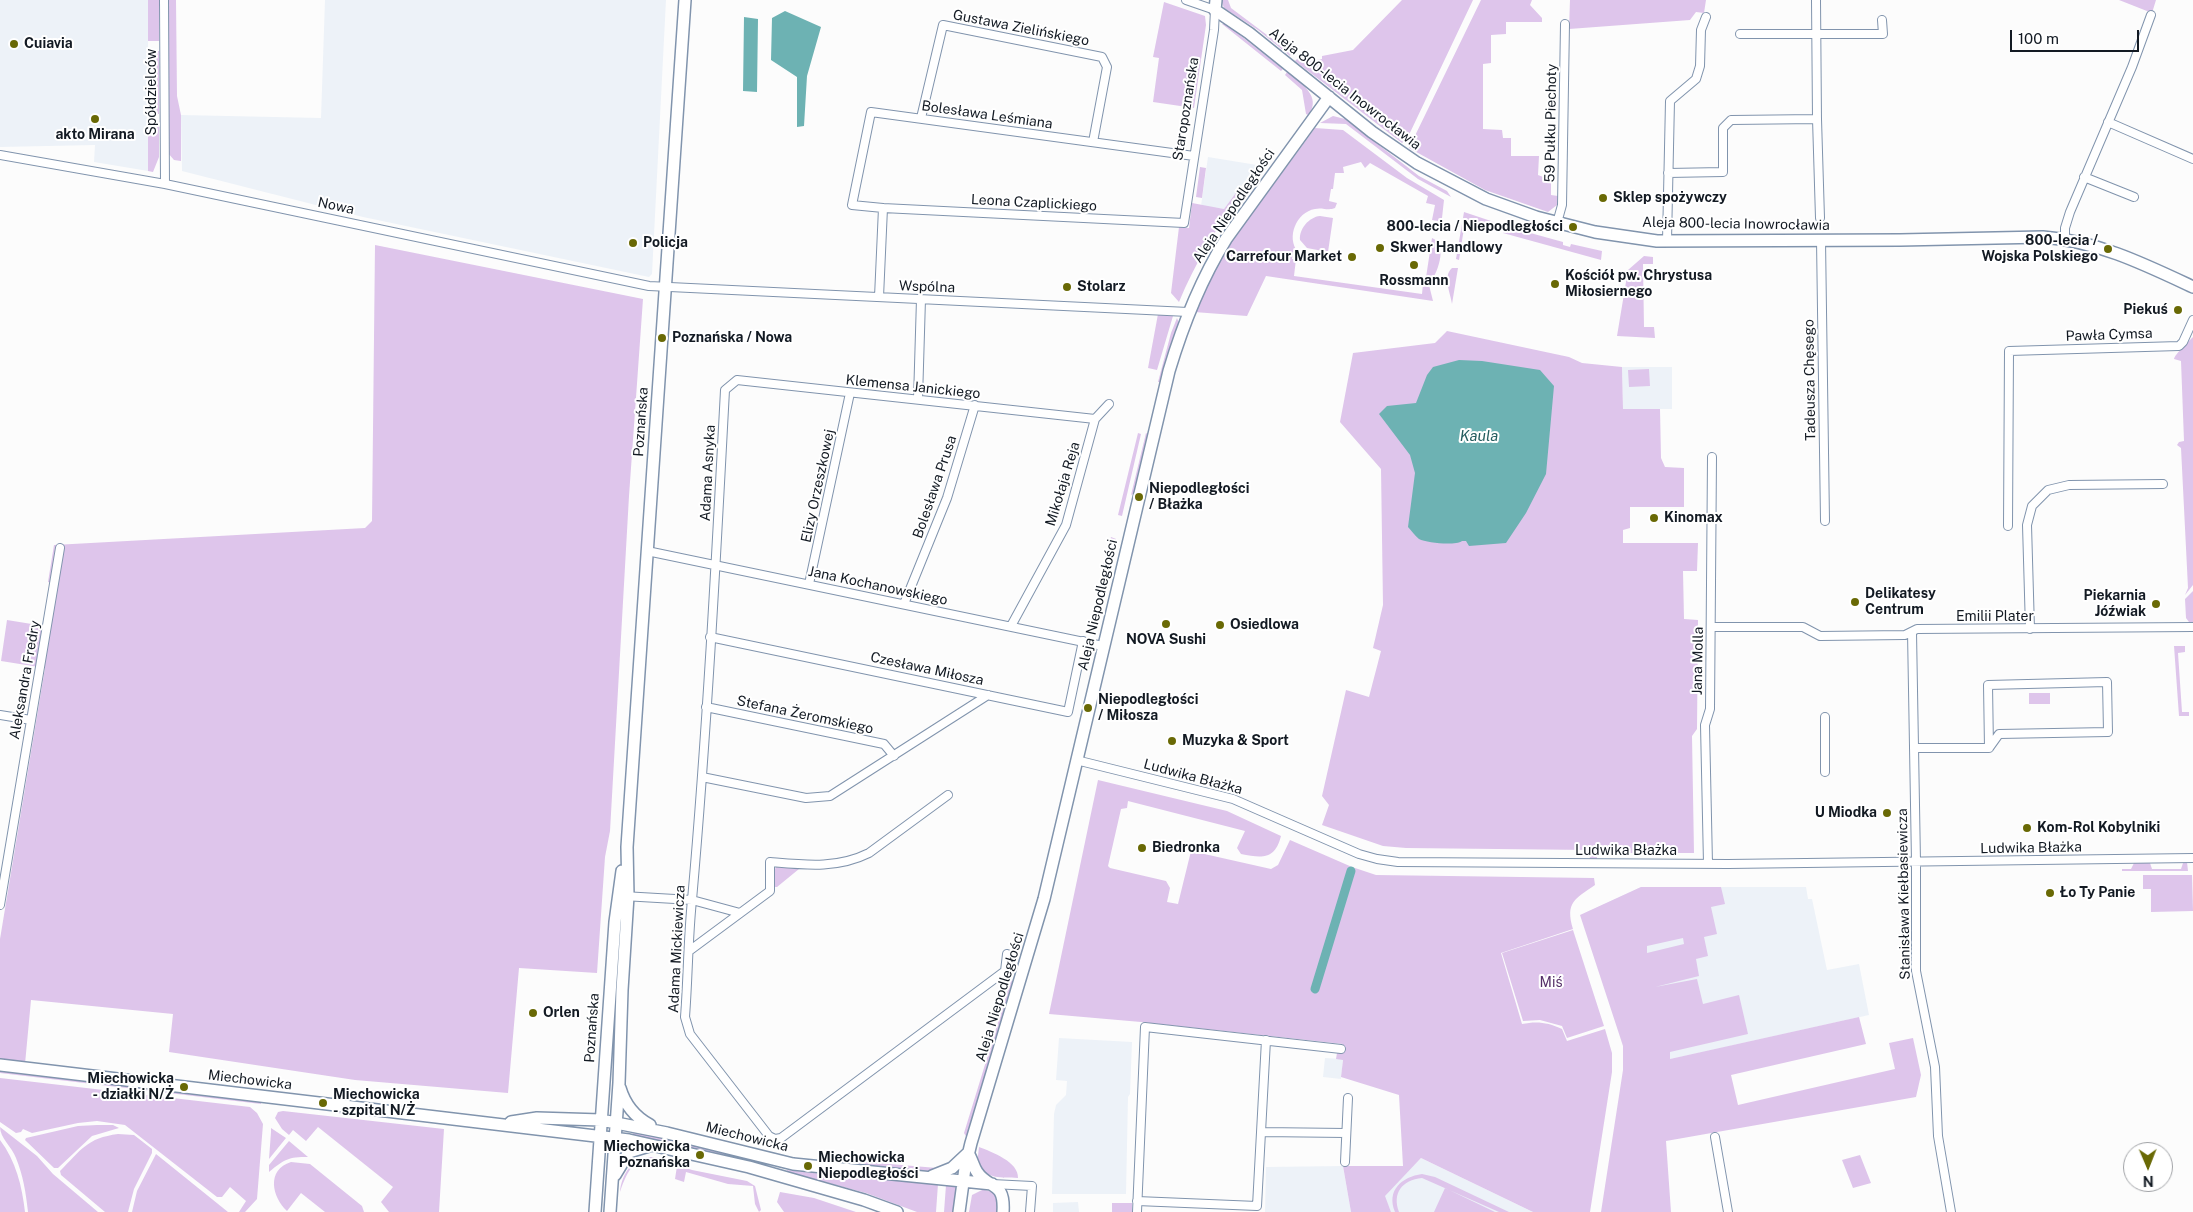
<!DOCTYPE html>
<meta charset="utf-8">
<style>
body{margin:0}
#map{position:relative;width:2193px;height:1212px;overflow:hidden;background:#fcfcfc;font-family:"Public Sans",sans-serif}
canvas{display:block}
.north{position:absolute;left:2123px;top:1142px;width:50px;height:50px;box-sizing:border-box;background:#fff;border:1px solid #a1a3a7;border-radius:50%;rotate:179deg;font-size:14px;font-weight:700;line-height:20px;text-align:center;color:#131a23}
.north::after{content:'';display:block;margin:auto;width:18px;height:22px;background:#696905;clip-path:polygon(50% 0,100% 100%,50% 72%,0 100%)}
.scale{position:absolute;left:2010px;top:30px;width:129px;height:22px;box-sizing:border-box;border:2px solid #131a23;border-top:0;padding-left:6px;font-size:15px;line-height:18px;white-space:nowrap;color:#131a23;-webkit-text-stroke:4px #fff;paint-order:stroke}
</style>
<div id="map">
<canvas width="2193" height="1212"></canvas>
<div class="north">N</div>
<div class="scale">100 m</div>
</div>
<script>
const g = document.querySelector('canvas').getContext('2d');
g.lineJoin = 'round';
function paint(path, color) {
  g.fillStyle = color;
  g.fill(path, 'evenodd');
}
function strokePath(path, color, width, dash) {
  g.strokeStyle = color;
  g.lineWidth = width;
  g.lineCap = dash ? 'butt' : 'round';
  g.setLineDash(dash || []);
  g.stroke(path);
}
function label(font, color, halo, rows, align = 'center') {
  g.font = font + ' "Public Sans",sans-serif';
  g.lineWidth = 4;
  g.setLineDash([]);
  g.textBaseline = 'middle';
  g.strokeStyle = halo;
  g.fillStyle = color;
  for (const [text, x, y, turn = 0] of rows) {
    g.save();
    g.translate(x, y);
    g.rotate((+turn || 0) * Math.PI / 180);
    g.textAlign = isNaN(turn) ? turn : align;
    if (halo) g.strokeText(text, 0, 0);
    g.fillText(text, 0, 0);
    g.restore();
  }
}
const built = new Path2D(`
 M0,0H148V171L94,162L95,145L0,147Z
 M325,0H666L652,274L649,277L363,217L182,171L181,115L321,118Z
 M1208,157L1257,165L1224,209L1201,206Z
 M1622,367H1672V409H1623Z
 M1641,887H1806L1808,899H1812L1827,970L1859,964L1869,1015L1658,1062L1587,912Z
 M1059,1038L1132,1042L1130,1094L1128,1097L1126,1194H1052L1054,1114L1056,1105L1066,1095L1067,1081L1056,1080Z
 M1325,1058L1343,1059L1341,1079L1323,1077Z
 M1421,1158L1533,1212H1391L1384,1196Z
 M1343,1166L1351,1212H1265L1266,1167Z
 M1078,1202L1079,1212H1053V1203Z`);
const green = new Path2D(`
 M148,0H159V41H148Z
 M168,0H176L177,96L181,115V161L174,160L168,153Z
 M1221,0H1228L1231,8L1291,53L1290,56L1258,30L1224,8Z
 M1402,0H1473L1407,139L1402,143L1295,61L1299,57L1305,62L1322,59V56L1353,50Z
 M1481,0H1532L1530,5L1542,18V22H1506V34L1491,35V63L1483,64V129L1502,130L1503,138H1511V156H1539L1538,175L1551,180V195L1558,196L1557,205L1548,212L1485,190L1409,148Z
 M1570,0H1706L1704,13L1696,12L1690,20L1569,29Z
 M2119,0H2156L2152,13Z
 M1164,2L1205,16L1206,25L1194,108L1153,102L1159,58L1153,57Z
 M1222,24H1225L1231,28L1283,69L1281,71Z
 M148,51H159V114H148Z
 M1287,72C1300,82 1323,97 1308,115L1306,114L1302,90L1285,75Z
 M1333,116L1345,119L1419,176L1447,191L1451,197L1418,179L1346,124L1320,123Z
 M148,121L159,122V157L153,172L148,171Z
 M1315,128L1343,130L1407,178L1444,200L1442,218L1438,221L1432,220L1435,205L1426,203L1428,196L1370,163L1365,168L1361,162L1343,167L1344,173H1335L1333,189H1331L1329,201L1337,203L1335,208C1328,211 1322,207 1315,209C1296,212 1286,238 1298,252H1293L1292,259H1296L1294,276L1422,294L1423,284H1425L1432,238C1449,245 1437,274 1429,285L1433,301L1266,276L1247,316L1194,312L1211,270Z
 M1200,167L1206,168L1202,198L1196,197Z
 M1238,190L1241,193C1217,228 1195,263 1179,302L1171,293L1179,227L1189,228L1192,203L1224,209Z
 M1464,212L1494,222L1498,225L1497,232L1467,224L1464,228L1459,260L1456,259Z
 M1320,216L1333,218L1328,252L1307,248L1300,240C1299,229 1309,217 1320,216Z
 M1505,226L1563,242V245L1570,247L1571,244L1602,251L1601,260L1503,233Z
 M375,245L643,299L629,496L610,831L605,857L597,973L519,968L508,1093L355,1080L169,1052L173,1014L31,1000L25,1064L0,1061V939L45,668L1,661L7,620L44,626L52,583L48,582L54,545L365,528L372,521Z
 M1644,256L1653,257V264H1643L1644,327H1654L1655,338L1617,336L1628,270Z
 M1452,268H1458L1452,304C1451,294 1442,277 1452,268Z
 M1158,314L1173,316L1157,370L1148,368Z
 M1177,318L1179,323L1162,382H1158L1171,333Z
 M1447,331L1569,357L1582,363L1622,367L1623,409H1660L1661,458L1665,467L1684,468V507H1630V528L1623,530V543H1698L1697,571H1683L1684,619L1698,620L1697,729L1692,736L1694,853H1597V859H1590L1589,850L1406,848L1383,846L1322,825L1329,805L1322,796L1346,690L1369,697L1381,651L1373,648L1383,605L1381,469L1340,422L1353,353L1435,343Z
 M2193,337V585L2185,595L2188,588L2181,448L2177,445L2179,442L2184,441L2181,361L2174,359C2175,354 2190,340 2193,337Z
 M1649,369L1650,386L1629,387L1628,370Z
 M1138,433L1141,434L1122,516L1118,515Z
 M1146,433L1149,435L1136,492L1131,495Z
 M1111,537L1116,539L1109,568L1103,564Z
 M2193,591V623L2189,622L2186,618L2185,599Z
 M2174,646H2185V652L2178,653L2182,712H2189V716H2179Z
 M2029,693H2050V704H2029Z
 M1098,780L1227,811L1281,836C1275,860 1262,858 1241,854L1237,848L1245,831L1128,801L1127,808L1121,809L1108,866L1110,868L1166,881L1170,888L1167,902L1178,904L1191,851L1271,869L1278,865L1290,840L1352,867L1376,875L1594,878L1595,885C1575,899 1565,902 1573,929L1501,953L1522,1024C1536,1021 1548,1022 1562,1029L1567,1041L1605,1029L1612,1053V1072L1590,1212H1533L1421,1158L1385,1196L1391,1212H1351L1343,1166H1403L1399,1095L1341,1077L1343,1060L1336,1059L1337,1053H1342L1343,1044L1141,1022L1049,1014Z
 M2187,862L2188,871H2122V869H2131L2134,863H2150L2152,869H2181L2183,863Z
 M776,867L799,869L777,887H774V871Z
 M2143,875H2192L2193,911L2151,912V889H2143Z
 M1641,887H1721L1725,904L1711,907L1717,934L1704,937L1708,956L1696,959L1699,976L1655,987L1697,979L1703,1004L1739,995L1748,1034L1670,1052V1059L1859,1017L1866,1044L1731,1075L1738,1105L1895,1069L1889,1043L1913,1038L1921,1075L1916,1097L1666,1141L1671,1212H1601L1623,1070V1046L1580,915ZM1683,938L1684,944L1647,953V946Z
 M1573,930L1604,1026L1567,1038L1562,1026L1540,1020L1523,1021L1502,953Z
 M1011,980L1014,983L967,1138L964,1133Z
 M0,1070L261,1100V1104L0,1073Z
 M0,1078L250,1107L257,1113L263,1124L257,1199L245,1212H239L246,1201L230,1187L222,1197H217L125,1125L97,1121L78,1123L32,1133L23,1129L21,1132L16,1133L0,1122Z
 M343,1110L444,1123L335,1113Z
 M283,1111L444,1129L439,1212H389L381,1202L393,1187L318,1127L306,1141L293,1130L289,1135L282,1129L275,1118L278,1112Z
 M97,1125H113L119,1128L92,1136L58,1168H54L25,1140L26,1138L78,1126Z
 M0,1127L37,1156L53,1174L98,1212H28C26,1193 23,1175 16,1158C12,1147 0,1138 0,1127Z
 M271,1128L286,1138L269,1159L271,1132Z
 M633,1130L750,1158L749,1163L633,1135Z
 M118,1134L134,1135L152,1149V1153L134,1189L128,1212H105L61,1175L60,1171C81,1150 87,1138 118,1134Z
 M0,1140C16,1161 22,1186 25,1212H0Z
 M289,1141L308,1157C288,1157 285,1159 269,1172V1165Z
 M979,1147C992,1152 1019,1162 1018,1178C1000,1177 989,1180 977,1164Z
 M156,1154L228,1212H132L137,1191Z
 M1860,1155L1871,1183L1853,1188L1842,1160Z
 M645,1157H655L692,1170L747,1181L755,1186L761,1210L759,1212L755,1204L753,1186L728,1184L686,1172L684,1182L675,1179L677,1166C643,1157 633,1153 620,1192C621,1178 630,1160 645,1157Z
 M830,1159L937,1168L931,1173L854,1165Z
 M291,1162L310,1164L362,1206L364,1212H325L301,1193L287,1211C272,1197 266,1170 291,1162Z
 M787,1170L848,1177L882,1178L938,1184L936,1212H917L866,1193L787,1172Z
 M1422,1174L1435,1177L1509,1212H1499L1422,1178C1402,1180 1392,1193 1399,1212H1395C1386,1190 1402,1177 1422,1174Z
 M946,1185L956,1187L955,1212H944Z
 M1445,1188L1495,1212H1434Z
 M982,1190C997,1190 998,1200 998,1212H969L972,1195Z
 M780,1192L814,1198L856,1212H784L777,1202Z
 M1112,1203H1132V1212H1112Z`);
const water = new Path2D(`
 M785,11L821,27L807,76L804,126L797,127V77L771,60L772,18Z
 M744,17L758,19L757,92L743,91Z
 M1459,360L1482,361L1540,370L1554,386L1546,474L1526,513L1506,543L1469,546L1466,541H1462C1455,546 1427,543 1419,539C1415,536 1411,530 1408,527L1415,473L1410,455L1379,414L1387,406L1416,403L1427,375L1433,367Z`);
const canal = new Path2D(`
 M1315,989L1351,871`);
const street = new Path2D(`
 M164,0L165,184
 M1740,34H1883L1882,20
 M921,118L943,25L1102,57L1107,67L1093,142
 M1817,119L1820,218
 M2108,122L2193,159
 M0,155L165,184L649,286L1188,312
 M1668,173L1723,172V128L1731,120L1817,119L1816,0
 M2084,177L2134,197
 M883,208L852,205L871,112L1194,156
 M1557,223L1562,205L1565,24
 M2065,238V228L2070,212L2132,67L2151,15
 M1821,240L1825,521
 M1667,241L1670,101L1696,79L1700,66L1701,30L1706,17
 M879,297L883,208L1184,223L1214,30L1215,10L1186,0
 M918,399L921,299
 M2008,526L2009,351L2179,346L2183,342L2193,320
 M647,551L1103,646
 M809,584L850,393
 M904,604L947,498L975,405
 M1011,626L1066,525L1095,419L1109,404
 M1711,627H1803L1820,636L1905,635L1917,629L2193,627
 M2030,629L2027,525L2032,506L2048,490L2069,485L2163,484
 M1912,632L1916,862V971L1935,1067L1938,1136L1951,1212
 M710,637L1068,712L1083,641
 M706,707L884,744L894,756
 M0,715L31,720
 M1825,717V772
 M1914,748H1989L1999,734L2108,732L2107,682L1988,685L1989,748
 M1076,760L1233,799L1359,854L1377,859L1398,862L1728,864L2193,858
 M702,777L806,798L830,796L988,695
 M1708,864L1705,725L1710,709L1712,457
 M623,896L692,900L740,913
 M0,905L60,548
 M689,951L770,891V862C805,865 837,869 869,853L948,795
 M1005,971L781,1138L775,1139L769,1136L690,1034L685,1017C688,978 688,939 692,900C707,731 716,560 725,390L737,380L1095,419
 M1005,971L1007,954
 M1261,1132L1346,1133
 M1715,1137L1728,1212
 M1345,1162L1348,1098
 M992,1184L1032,1186L1030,1212
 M1137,1201L1257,1206L1266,1040
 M1137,1212L1145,1027L1341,1049`);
const secondary = new Path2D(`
 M1216,0L1215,10L1249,33L1372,132L1417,163L1486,199L1536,217L1595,232L1657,241L1900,240L2043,237C2097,241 2144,264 2193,287
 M0,1065L629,1140L749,1167L864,1200L897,1212
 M620,1088C625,1105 635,1117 650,1125
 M511,1122L537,1118L601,1120L667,1133L793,1164L992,1184
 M968,1153C972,1159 973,1166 977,1172C989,1190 1005,1180 1003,1212
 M615,1175L629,1152L649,1146
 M932,1176L952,1168L968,1153
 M595,1212L615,922L622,871
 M610,1212L619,1083L622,990L628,896L627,847L685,0
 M959,1212L965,1168L971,1143L1044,899L1169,371C1183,324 1200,281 1226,239L1329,97`);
const markers = [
 [14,44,5,"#696905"],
 [95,119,5,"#696905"],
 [1603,198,5,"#696905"],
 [1573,227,5,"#696905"],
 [633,243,5,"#696905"],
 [1380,248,5,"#696905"],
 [2108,249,5,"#696905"],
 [1352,257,5,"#696905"],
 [1414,265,5,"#696905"],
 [1555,284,5,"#696905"],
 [1067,287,5,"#696905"],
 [2178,310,5,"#696905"],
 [662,338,5,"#696905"],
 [1139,497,5,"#696905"],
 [1654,518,5,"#696905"],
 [1855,602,5,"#696905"],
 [2156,604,5,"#696905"],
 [1166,624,5,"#696905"],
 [1220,625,5,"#696905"],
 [1088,708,5,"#696905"],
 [1172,741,5,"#696905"],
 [1887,813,5,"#696905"],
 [2027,828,5,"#696905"],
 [1142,848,5,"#696905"],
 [2050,893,5,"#696905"],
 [533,1013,5,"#696905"],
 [184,1087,5,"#696905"],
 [323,1103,5,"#696905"],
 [700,1155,5,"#696905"],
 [808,1166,5,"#696905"]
];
const streetNames = [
 ["Gustawa Zielińskiego",1021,28,11],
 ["Aleja 800-lecia Inowrocławia",1345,89,38],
 ["Spółdzielców",152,92,-90],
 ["Staropoznańska",1186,109,-81],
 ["Bolesława Leśmiana",987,115,8],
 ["59 Pułku Piechoty",1551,123,-89],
 ["Leona Czaplickiego",1034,203,3],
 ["Nowa",336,206,12],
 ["Aleja Niepodległości",1234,206,-56],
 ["Aleja 800-lecia Inowrocławia",1736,224,1],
 ["Wspólna",927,287,2],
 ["Pawła Cymsa",2109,335,-2],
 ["Tadeusza Chęsego",1810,380,-91],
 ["Klemensa Janickiego",913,387,6],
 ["Poznańska",641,422,-86],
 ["Adama Asnyka",708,473,-87],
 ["Mikołaja Reja",1063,484,-73],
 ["Elizy Orzeszkowej",818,486,-78],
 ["Bolesława Prusa",935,487,-71],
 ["Jana Kochanowskiego",878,586,12],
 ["Aleja Niepodległości",1098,605,-77],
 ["Emilii Plater",1995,617],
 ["Jana Molla",1698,661,-89],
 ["Czesława Miłosza",927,669,12],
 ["Aleksandra Fredry",25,680,-80],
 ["Stefana Żeromskiego",805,715,12],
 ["Ludwika Błażka",1193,777,15],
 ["Ludwika Błażka",2031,848,-1],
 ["Ludwika Błażka",1626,851],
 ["Stanisława Kiełbasiewicza",1904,894,-91],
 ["Adama Mickiewicza",677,949,-87],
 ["Aleja Niepodległości",1000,997,-73],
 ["Poznańska",592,1028,-86],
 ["Miechowicka",250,1080,7],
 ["Miechowicka",747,1137,14]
];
const poiNames = [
 ["Cuiavia",24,44],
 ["akto Mirana",95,135,"center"],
 ["Sklep spożywczy",1613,198],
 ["800-lecia / Niepodległości",1563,227,"right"],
 ["800-lecia /",2098,241,"right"],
 ["Wojska Polskiego",2098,257,"right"],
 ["Policja",643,243],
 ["Skwer Handlowy",1390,248],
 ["Carrefour Market",1342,257,"right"],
 ["Kościół pw. Chrystusa",1565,276],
 ["Miłosiernego",1565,292],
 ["Rossmann",1414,281,"center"],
 ["Stolarz",1077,287],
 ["Piekuś",2168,310,"right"],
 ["Poznańska / Nowa",672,338],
 ["Niepodległości",1149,489],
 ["/ Błażka",1149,505],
 ["Kinomax",1664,518],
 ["Delikatesy",1865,594],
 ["Centrum",1865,610],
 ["Piekarnia",2146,596,"right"],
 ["Jóźwiak",2146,612,"right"],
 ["Osiedlowa",1230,625],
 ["NOVA Sushi",1166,640,"center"],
 ["Niepodległości",1098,700],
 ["/ Miłosza",1098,716],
 ["Muzyka & Sport",1182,741],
 ["U Miodka",1877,813,"right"],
 ["Kom-Rol Kobylniki",2037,828],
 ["Biedronka",1152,848],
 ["Ło Ty Panie",2060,893],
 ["Orlen",543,1013],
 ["Miechowicka",174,1079,"right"],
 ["- działki N/Ż",174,1095,"right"],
 ["Miechowicka",333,1095],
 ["- szpital N/Ż",333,1111],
 ["Miechowicka",690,1147,"right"],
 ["Poznańska",690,1163,"right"],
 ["Miechowicka",818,1158],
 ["Niepodległości",818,1174]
];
const parkNames = [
 ["Miś",1551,983]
];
const waterNames = [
 ["Kaula",1479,436]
];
paint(built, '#edf2f8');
paint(green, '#dec5eb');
paint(water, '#6db2b3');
strokePath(canal, '#6db2b3', 9);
strokePath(street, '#8194ad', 10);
strokePath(secondary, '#8194ad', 14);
strokePath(street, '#fff', 8);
strokePath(secondary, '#fff', 11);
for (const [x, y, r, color] of markers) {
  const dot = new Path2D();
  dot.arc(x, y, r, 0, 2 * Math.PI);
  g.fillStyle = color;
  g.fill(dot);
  strokePath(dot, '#fff', 2);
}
label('14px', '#131a23', '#fff', streetNames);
label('bold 14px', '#131a23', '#fff', poiNames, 'left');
label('14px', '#563169', '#fff', parkNames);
label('italic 15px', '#255e60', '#fff', waterNames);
</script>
